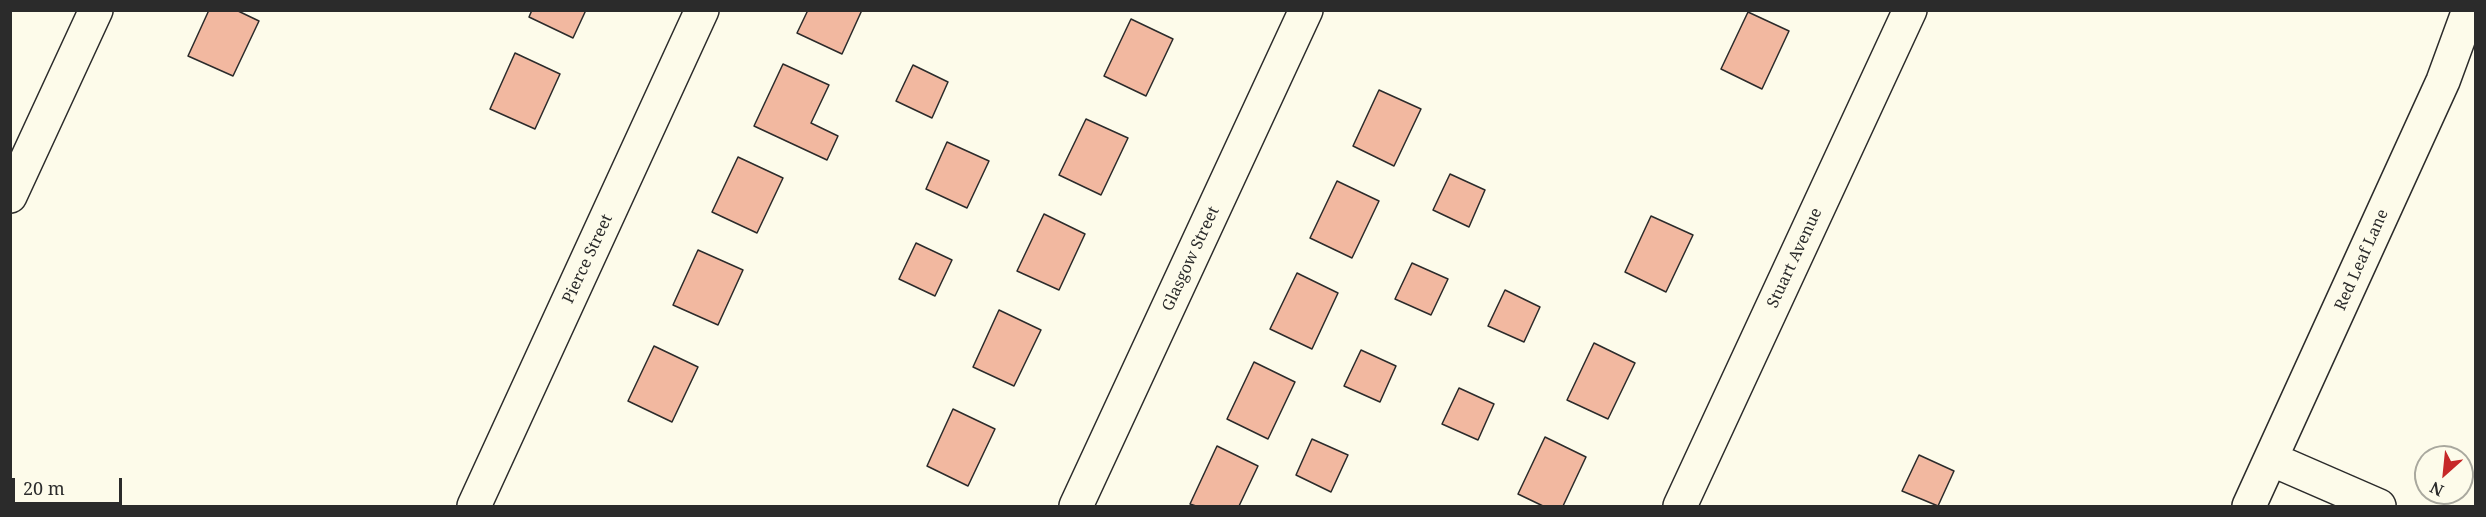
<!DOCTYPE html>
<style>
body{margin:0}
#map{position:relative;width:2486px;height:517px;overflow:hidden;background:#fdfbea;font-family:"Noto Serif",serif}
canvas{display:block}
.frame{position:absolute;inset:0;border:12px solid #2b2b2b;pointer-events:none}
.north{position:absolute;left:2414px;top:445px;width:60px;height:60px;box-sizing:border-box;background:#fdfbea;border:2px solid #a9a89e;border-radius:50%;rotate:207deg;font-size:16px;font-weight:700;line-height:24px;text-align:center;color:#2b2b2b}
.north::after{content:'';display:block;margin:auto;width:21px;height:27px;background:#c62828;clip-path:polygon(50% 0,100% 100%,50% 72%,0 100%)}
.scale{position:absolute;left:12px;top:478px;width:110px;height:27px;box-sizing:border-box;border:3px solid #2b2b2b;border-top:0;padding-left:8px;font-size:18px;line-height:21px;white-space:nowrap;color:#2b2b2b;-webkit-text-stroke:4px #fdfbea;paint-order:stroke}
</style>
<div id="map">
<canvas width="2486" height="517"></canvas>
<div class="frame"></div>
<div class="north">N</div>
<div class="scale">20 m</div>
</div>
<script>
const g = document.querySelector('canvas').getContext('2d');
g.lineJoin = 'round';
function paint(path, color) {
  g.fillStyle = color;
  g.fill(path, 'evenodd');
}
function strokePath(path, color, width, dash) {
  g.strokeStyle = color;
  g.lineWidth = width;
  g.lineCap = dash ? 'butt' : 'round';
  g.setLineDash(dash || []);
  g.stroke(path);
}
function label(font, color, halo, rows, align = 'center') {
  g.font = font + ' "Noto Serif",serif';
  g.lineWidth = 4.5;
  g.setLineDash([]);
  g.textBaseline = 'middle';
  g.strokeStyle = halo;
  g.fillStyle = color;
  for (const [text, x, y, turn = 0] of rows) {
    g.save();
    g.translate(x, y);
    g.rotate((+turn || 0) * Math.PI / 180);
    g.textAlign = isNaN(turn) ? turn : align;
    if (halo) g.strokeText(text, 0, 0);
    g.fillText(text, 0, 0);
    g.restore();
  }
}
const building = new Path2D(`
 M209,10H236L259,21L233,76L188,56Z
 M532,10H586L573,38L529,17Z
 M808,10H862L842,54L797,33Z
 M1748,12L1789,31L1762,89L1721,69Z
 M1131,19L1173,39L1146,96L1104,76Z
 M515,53L560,74L535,129L490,109Z
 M783,64L829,85L811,123L838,136L827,160L754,126Z
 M913,65L948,82L932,118L896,101Z
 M1379,90L1421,109L1394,166L1353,146Z
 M1086,119L1128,138L1101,195L1059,175Z
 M947,142L989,161L967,208L926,189Z
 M738,157L783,178L757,233L712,212Z
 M1450,174L1485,190L1469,227L1433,210Z
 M1337,181L1379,201L1352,258L1310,238Z
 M1044,214L1085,234L1059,290L1017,271Z
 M1651,216L1693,235L1666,292L1625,272Z
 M916,243L952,260L935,296L899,279Z
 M698,250L743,270L718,325L673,305Z
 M1412,263L1448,279L1431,315L1395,299Z
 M1297,273L1338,293L1312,349L1270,329Z
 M1505,290L1540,307L1524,342L1488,326Z
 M999,310L1041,330L1014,386L973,367Z
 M1594,343L1635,363L1608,419L1567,400Z
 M654,346L698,367L672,422L628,401Z
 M1361,350L1396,366L1380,402L1344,386Z
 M1254,362L1295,382L1268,439L1227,419Z
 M1459,388L1494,404L1478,440L1442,424Z
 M953,409L995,429L968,486L927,466Z
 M1545,437L1586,457L1563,506H1543L1518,494Z
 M1312,439L1348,455L1331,492L1296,475Z
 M1217,446L1258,466L1239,506H1196L1190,504Z
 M1919,455L1954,471L1938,506L1902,491Z`);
const minor = new Path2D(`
 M10,196L96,10
 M2271,459L2379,506
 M474,506L702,10
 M1076,506L1306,10
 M1680,506L1910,10
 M2249,506L2443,81L2469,10`);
const streetNames = [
 ["Stuart Avenue",1795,258,-65],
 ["Pierce Street",588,259,-65],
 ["Glasgow Street",1191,259,-65],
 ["Red Leaf Lane",2362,260,-66]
];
paint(building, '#f2b8a0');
strokePath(building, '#2b2b2b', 1.5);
strokePath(minor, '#2b2b2b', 36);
strokePath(minor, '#fdfbea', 33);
label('16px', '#2b2b2b', '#fdfbea', streetNames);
</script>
